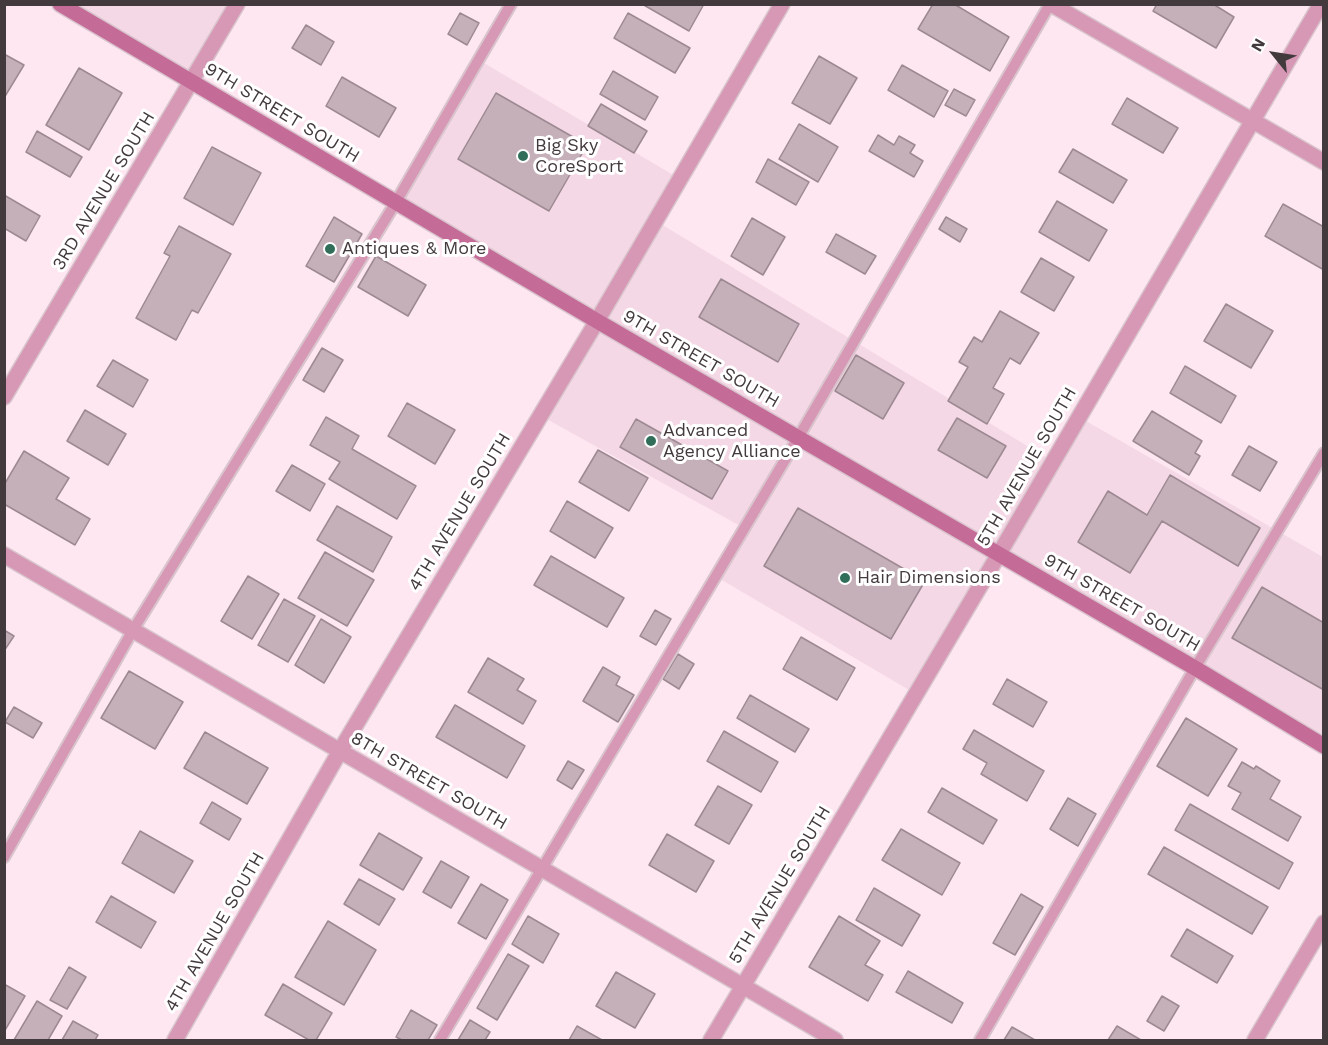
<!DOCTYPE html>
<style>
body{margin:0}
#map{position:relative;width:1328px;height:1045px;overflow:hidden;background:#fee7f1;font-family:"Work Sans",sans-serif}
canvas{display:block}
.frame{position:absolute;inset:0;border:6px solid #433a3e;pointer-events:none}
.north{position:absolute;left:1244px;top:24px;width:60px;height:60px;-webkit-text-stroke:4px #fff;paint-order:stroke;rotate:300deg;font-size:16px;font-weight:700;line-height:24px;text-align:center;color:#433a3e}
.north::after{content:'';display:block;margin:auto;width:21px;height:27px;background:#433a3e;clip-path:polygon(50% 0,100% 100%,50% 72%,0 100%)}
</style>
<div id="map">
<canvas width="1328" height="1045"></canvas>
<div class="frame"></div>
<div class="north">N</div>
</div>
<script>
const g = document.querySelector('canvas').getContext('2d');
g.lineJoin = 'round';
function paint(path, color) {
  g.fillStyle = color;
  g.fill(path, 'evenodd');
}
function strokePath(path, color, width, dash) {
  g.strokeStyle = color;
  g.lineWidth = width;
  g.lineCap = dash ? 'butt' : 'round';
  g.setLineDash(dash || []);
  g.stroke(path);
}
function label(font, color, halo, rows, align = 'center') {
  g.font = font + ' "Work Sans",sans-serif';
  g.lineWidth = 6;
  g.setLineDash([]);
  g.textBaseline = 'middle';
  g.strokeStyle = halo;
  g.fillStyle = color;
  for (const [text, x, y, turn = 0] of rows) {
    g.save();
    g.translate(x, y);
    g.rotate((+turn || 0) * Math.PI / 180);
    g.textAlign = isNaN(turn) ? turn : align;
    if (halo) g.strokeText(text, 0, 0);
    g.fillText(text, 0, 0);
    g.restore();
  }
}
const built = new Path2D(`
 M60,5H237L191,82Z
 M479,60L680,179L656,221L1052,461L1079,417L1323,557V747L999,554L916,694L715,576L744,528L541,416L597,321L396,202Z`);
const building = new Path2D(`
 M642,4H704L689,31Z
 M933,4H954L1009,37L990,71L918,29Z
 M1157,4H1213L1234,17L1216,48L1153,11Z
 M460,13L479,23L467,45L448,34Z
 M628,13L690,48L675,73L614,38Z
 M306,25L334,42L321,65L292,48Z
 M4,54L24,65L4,98Z
 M819,56L857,78L830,124L792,103Z
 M902,65L948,91L934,117L888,90Z
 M79,68L122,93L89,150L46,125Z
 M613,71L658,97L645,120L600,94Z
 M342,77L396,108L379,137L326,106Z
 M954,89L975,100L966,116L945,105Z
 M496,93L587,145L549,211L458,159Z
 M1127,98L1178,128L1163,153L1112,124Z
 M601,104L647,131L634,153L588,126Z
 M799,124L838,147L818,182L779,159Z
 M37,131L82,157L70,177L26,152Z
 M878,135L894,145L899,136L915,145L910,153L923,161L914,177L869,151Z
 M212,147L261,173L233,225L184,198Z
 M1073,149L1127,180L1113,203L1059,172Z
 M768,159L809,182L796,205L756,182Z
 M4,195L40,216L26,241L4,228Z
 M1057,201L1107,230L1089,261L1039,232Z
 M1283,204L1324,227V270L1265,236Z
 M334,217L362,234L334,282L306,266Z
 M946,217L967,229L960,242L939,229Z
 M752,218L785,237L763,275L731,256Z
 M179,226L231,254L198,313L192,310L176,340L136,318L170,256L164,253Z
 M836,234L876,256L865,274L826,252Z
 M376,256L426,285L408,316L358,287Z
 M1041,258L1074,277L1054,311L1021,292Z
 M721,279L799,324L778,362L699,317Z
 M1226,304L1273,331L1251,368L1204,341Z
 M1000,311L1039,333L1020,364L1010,358L993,388L1004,394L987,424L948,401L968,367L959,362L974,337L982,342Z
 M322,348L343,360L324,392L303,380Z
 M856,355L904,383L883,419L835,391Z
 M113,360L148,380L133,407L97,386Z
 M1185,366L1236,396L1221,423L1170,393Z
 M407,403L455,430L435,464L388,436Z
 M85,410L126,434L108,465L67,441Z
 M1152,411L1202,441L1195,453L1200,456L1189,475L1133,441Z
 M326,417L359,436L352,449L416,486L397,519L329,479L340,462L310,445Z
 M957,418L1006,446L987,478L938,450Z
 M636,419L728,471L712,499L620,447Z
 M1249,446L1277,462L1260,491L1232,475Z
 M598,450L648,478L629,511L579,482Z
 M24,451L69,478L56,499L90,519L75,545L4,504V485Z
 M292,465L325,484L310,511L276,491Z
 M1170,475L1260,528L1238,566L1162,521L1130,573L1078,542L1108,491L1147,515Z
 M567,501L613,528L595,558L550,531Z
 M337,506L392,537L373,572L317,540Z
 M798,508L925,581L891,639L764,566Z
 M325,552L374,580L347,626L298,598Z
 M551,556L624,598L607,627L534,585Z
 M248,576L279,594L252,639L221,621Z
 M1262,587L1324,623V690L1232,638Z
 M284,599L315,616L288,662L258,645Z
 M655,610L671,619L656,645L640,636Z
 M321,619L351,637L324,683L295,665Z
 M4,630L14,636L4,651Z
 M801,637L855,668L837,700L783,669Z
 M678,654L694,664L679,689L663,679Z
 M488,658L524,679L517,690L536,701L523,724L468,692Z
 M603,667L620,677L616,685L634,695L618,722L583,701Z
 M129,671L183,702L155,749L101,718Z
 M1007,679L1047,702L1033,727L993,704Z
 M750,695L809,729L795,752L737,718Z
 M455,705L525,746L507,778L436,737Z
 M14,707L42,723L33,738L5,722Z
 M1186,718L1237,749L1208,796L1157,766Z
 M974,730L1044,771L1027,801L981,774L987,763L963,749Z
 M724,731L778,762L761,792L707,761Z
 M205,732L268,768L247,804L184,768Z
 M568,761L584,770L572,789L557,780Z
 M1242,762L1254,769L1256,766L1280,781L1270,799L1301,817L1288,841L1232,809L1241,793L1228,786Z
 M718,786L752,805L729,844L695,825Z
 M942,788L997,820L983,844L928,812Z
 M1068,798L1096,814L1078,846L1050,829Z
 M212,802L241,819L229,840L200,823Z
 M1190,804L1293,863L1279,889L1175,830Z
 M901,829L960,863L942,895L882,860Z
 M140,831L193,861L174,893L122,863Z
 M379,833L422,858L403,890L360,865Z
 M667,834L714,861L696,892L649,865Z
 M1164,847L1268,907L1252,934L1148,874Z
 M441,861L469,877L451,908L423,892Z
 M359,879L395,899L379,925L344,904Z
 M481,884L508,900L486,939L458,923Z
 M874,888L920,915L902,946L856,920Z
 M1021,894L1043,907L1015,955L993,943Z
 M111,896L156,922L141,948L96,922Z
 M528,916L559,934L543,963L512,944Z
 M839,916L880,941L865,965L883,975L868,1001L809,967Z
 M328,921L376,950L344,1005L295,977Z
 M1187,929L1233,956L1217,983L1171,956Z
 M508,954L529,966L497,1020L477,1008Z
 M69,967L86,977L67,1009L50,1000Z
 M908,971L963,1003L952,1023L896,992Z
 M616,972L655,994L635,1028L596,1006Z
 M4,984L25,996L4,1032Z
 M283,984L332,1013L316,1040H309L265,1015Z
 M1162,996L1179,1006L1164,1031L1147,1021Z
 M37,1001L62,1016L48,1040H14Z
 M411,1010L437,1025L428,1040H402L396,1037Z
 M470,1020L490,1032L485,1040H458Z
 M73,1021L98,1035L95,1040H62Z
 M577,1026L602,1040H569Z
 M1117,1026L1141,1040H1108Z
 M1012,1027L1035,1040H1004Z`);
const service = new Path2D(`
 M4,857L133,630L396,202L511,4
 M440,1040L798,438L1050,4
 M980,1040L1195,668L1324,453`);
const minor = new Path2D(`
 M1051,4L1324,162
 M4,397L237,4
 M4,555L743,986L835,1040
 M175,1040L340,751L597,321L782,4
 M711,1040L999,554L1321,4
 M1255,1040L1324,923`);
const secondary = new Path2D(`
 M60,4L597,321L1195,668L1324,746`);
const markers = [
 [523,156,6,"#306e5a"],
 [330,249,6,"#306e5a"],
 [651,441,6,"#306e5a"],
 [845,578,6,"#306e5a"]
];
const streetNames = [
 ["9TH STREET SOUTH",282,113,31],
 ["3RD AVENUE SOUTH",104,191,-59],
 ["9TH STREET SOUTH",701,359,30],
 ["5TH AVENUE SOUTH",1027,467,-60],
 ["4TH AVENUE SOUTH",460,512,-59],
 ["9TH STREET SOUTH",1122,603,30],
 ["8TH STREET SOUTH",429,781,30],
 ["5TH AVENUE SOUTH",780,885,-59],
 ["4TH AVENUE SOUTH",215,932,-60]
];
const poiNames = [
 ["Big Sky",535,146],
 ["CoreSport",535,167],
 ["Antiques & More",342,249],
 ["Advanced",663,431],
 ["Agency Alliance",663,452],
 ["Hair Dimensions",857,578]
];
paint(built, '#f5d8e5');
paint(building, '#c5afb8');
strokePath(building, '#9d8992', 1.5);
strokePath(service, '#d9c4cd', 14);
strokePath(minor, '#d9c4cd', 18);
strokePath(secondary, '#d9c4cd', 18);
strokePath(service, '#d698b4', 10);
strokePath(minor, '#d698b4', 15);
strokePath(secondary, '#c46b98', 15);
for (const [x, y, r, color] of markers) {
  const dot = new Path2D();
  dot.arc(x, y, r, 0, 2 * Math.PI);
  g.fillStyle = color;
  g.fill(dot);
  strokePath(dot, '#fff', 2);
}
label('18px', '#433a3e', '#fff', streetNames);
label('18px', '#433a3e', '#fff', poiNames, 'left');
</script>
